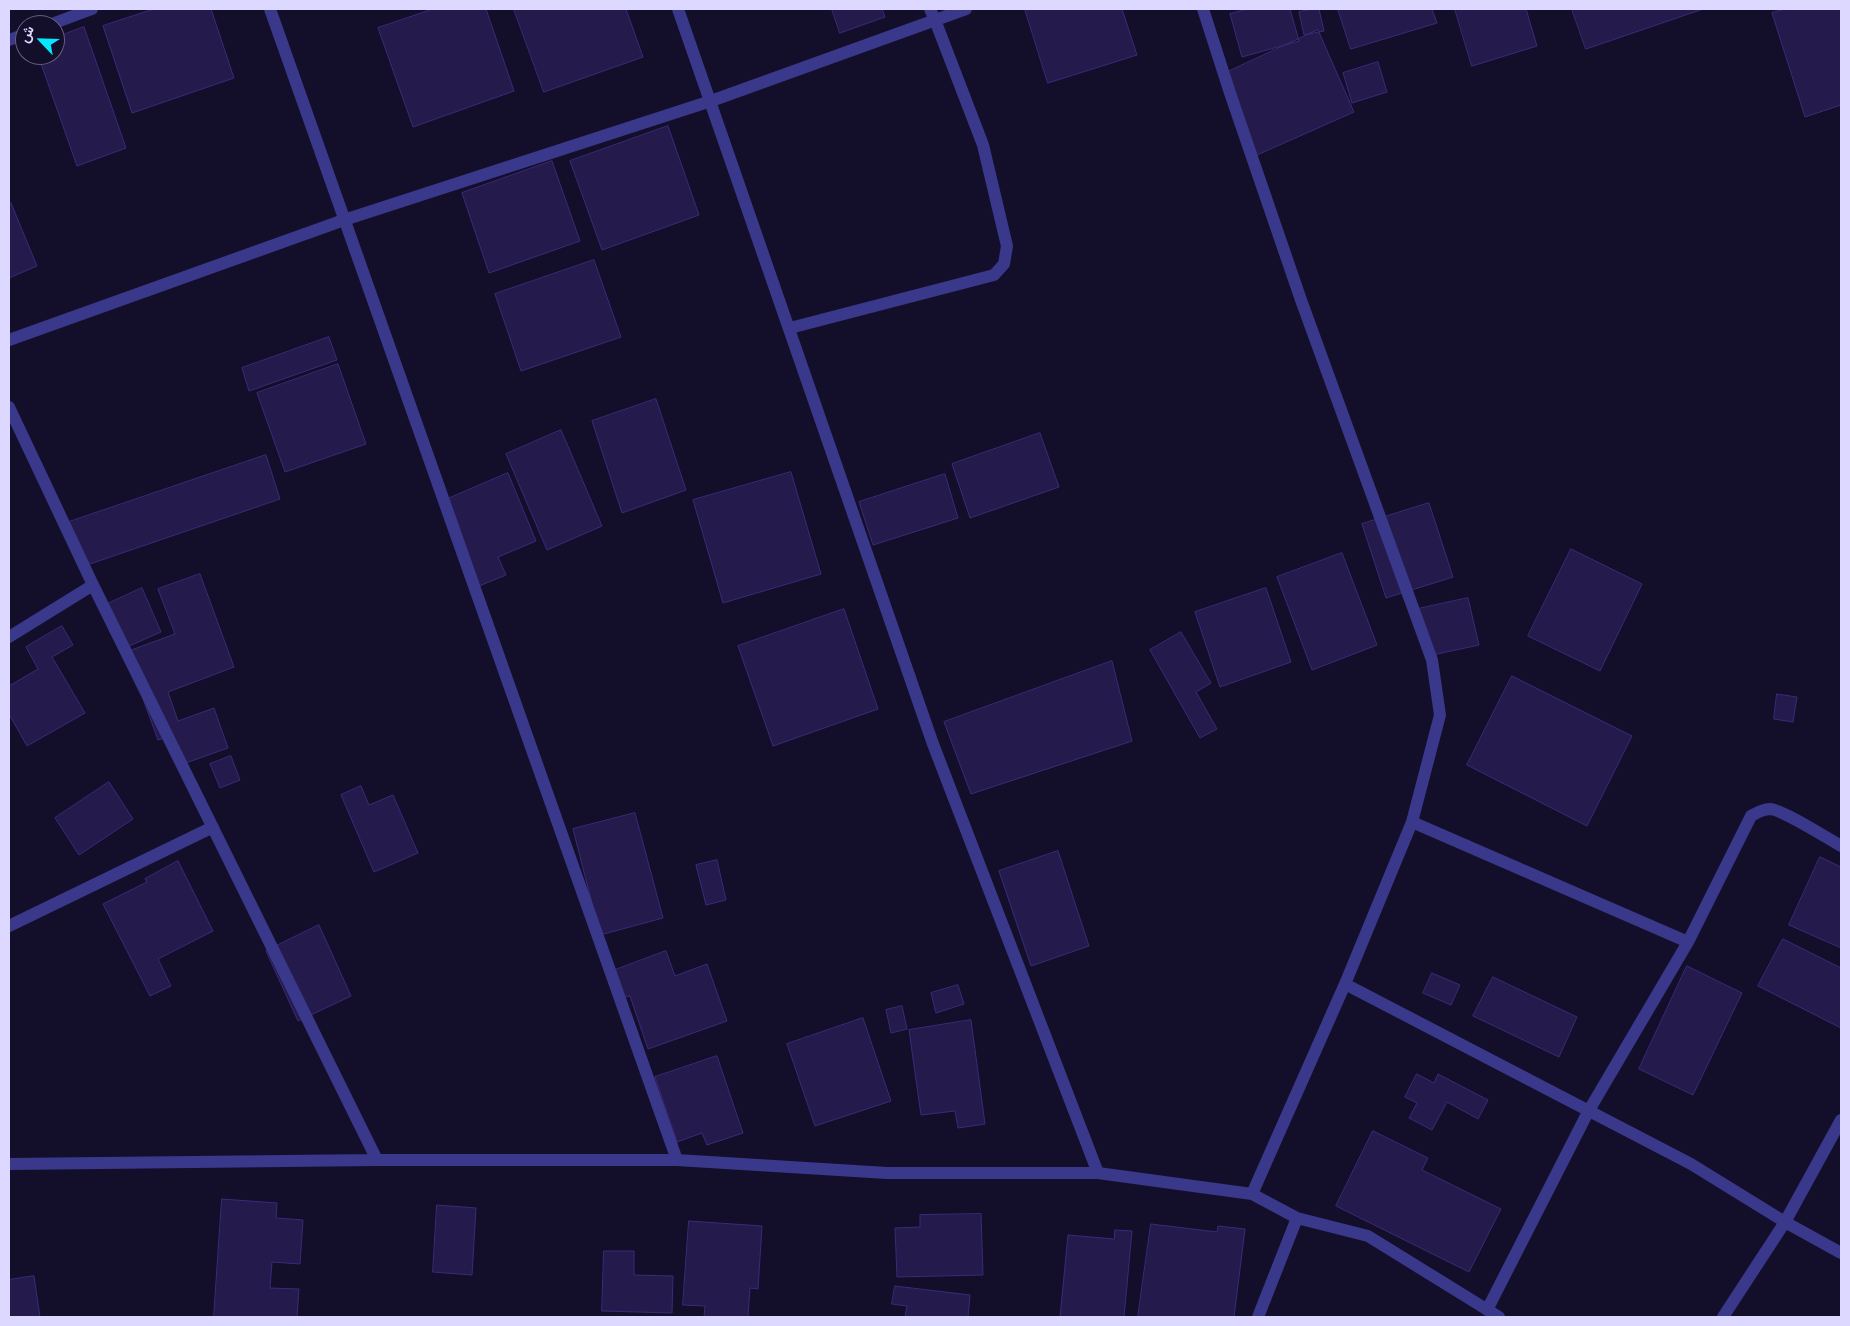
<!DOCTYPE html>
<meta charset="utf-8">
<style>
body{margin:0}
#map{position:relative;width:1850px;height:1326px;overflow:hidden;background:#130f2a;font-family:"Varela Round",Vazirmatn,sans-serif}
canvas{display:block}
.frame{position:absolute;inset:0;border:10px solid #dcd8ff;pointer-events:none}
.north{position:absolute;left:15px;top:15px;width:50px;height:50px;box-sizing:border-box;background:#130f2a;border:1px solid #635f7f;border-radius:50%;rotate:294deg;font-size:14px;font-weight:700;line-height:20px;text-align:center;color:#dcd8ff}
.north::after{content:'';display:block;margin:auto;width:18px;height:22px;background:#04e7ff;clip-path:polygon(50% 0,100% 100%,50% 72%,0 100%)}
</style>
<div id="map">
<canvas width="1850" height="1326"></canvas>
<div class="frame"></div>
<div class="north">ش</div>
</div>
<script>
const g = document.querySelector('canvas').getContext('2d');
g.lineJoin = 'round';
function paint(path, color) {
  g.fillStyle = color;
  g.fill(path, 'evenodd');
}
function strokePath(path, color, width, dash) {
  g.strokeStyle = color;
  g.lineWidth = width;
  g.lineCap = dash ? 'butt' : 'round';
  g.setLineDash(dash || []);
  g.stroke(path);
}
const building = new Path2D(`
 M154,9H211L234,78L132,113L103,26Z
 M433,9H486L514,91L413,127L378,28Z
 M514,9H626L643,57L544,92Z
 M832,9H882L885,17L840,33Z
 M1025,9H1122L1137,55L1048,83Z
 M1248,9H1290L1299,41L1242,57L1230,14Z
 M1313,9H1319L1324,31L1304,35L1299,12Z
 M1338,9H1432L1437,23L1351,49Z
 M1455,9H1526L1537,46L1472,66Z
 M1572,9H1703L1586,49Z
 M1785,9H1841V105L1805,117L1772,13Z
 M84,27L126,148L77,166L38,55H55V38Z
 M1318,30L1354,112L1257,155L1221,75Z
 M1378,62L1387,92L1352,103L1343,73Z
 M668,126L699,215L602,250L570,161Z
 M552,161L580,241L489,273L462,193Z
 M11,203L37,266L9,278V204Z
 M594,260L621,337L521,371L495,294Z
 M329,337L337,360L249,391L242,368Z
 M338,364L366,444L285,472L257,393Z
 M656,399L686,490L622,513L592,421Z
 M561,430L602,526L547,550L506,454Z
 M1040,433L1059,487L970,518L952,464Z
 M266,455L280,499L84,566L69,522Z
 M791,472L821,574L723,603L693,500Z
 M508,473L536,541L498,557L506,575L479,586L443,501Z
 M945,474L958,518L873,545L859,502Z
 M1429,503L1453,577L1386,598L1362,524Z
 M1571,549L1642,584L1600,671L1528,636Z
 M1342,553L1377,645L1312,670L1277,577Z
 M200,574L234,667L168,692L178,721L214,708L228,748L183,764L173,735L158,740L126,652L175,634L158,589Z
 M142,588L161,632L120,650L101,607Z
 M1266,588L1291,662L1220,687L1195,612Z
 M1468,598L1479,645L1428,656L1418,609Z
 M844,609L878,709L773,746L738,646Z
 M62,626L73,645L52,657L85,713L27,746L9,714V686L38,669L26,647Z
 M1181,632L1211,683L1196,692L1217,729L1200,738L1150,650Z
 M1112,661L1132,741L971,794L944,722Z
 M1512,676L1632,736L1587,826L1467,765Z
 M1777,694L1797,697L1793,722L1774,719Z
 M231,756L240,780L220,788L210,764Z
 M109,782L133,819L79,855L55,818Z
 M361,786L369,805L393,795L418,853L374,872L341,795Z
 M635,813L663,918L600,935L573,829Z
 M1058,851L1089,946L1031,966L999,871Z
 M1820,857L1841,867V948L1789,925Z
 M717,860L726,900L706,905L696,865Z
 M178,861L213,931L158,959L171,986L150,996L103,904L147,882L145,879Z
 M319,925L351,996L298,1021L266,951Z
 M1783,939L1841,968V1028L1758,986Z
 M666,951L675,976L707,964L727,1021L648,1049L630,996L624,997L615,970Z
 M1687,966L1742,993L1693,1095L1639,1069Z
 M1432,973L1460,985L1451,1005L1423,993Z
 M1493,977L1577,1017L1559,1057L1473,1016Z
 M958,985L964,1004L936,1013L931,993Z
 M902,1006L907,1029L891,1033L886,1010Z
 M863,1018L891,1101L815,1126L787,1044Z
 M971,1020L985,1124L958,1128L955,1111L921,1115L909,1030Z
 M717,1056L743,1133L707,1145L702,1133L677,1142L655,1077Z
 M1417,1074L1434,1083L1438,1074L1488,1100L1478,1119L1447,1102L1432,1130L1409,1118L1417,1103L1405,1097Z
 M1373,1131L1428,1158L1422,1170L1501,1209L1469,1272L1336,1206Z
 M222,1199L277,1203L276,1218L303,1220L300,1264L272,1262L270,1288L299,1289L297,1317H214Z
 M437,1205L476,1208L472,1275L433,1272Z
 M981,1214L983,1275L897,1277L895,1228L920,1227V1215Z
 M689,1221L762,1226L758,1289L750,1288L748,1317H704L705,1306L683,1305Z
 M1151,1224L1217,1232L1218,1226L1245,1229L1234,1317H1138Z
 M1115,1230L1132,1231L1124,1317H1060L1068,1235L1114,1239Z
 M604,1251H634V1275L673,1276L672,1313L602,1311Z
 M34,1276L40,1317H9V1280Z
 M895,1286L970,1295L968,1317H905L907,1306L892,1304Z`);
const lane = new Path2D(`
 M930,9L935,20
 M9,340L344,220L711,101
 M9,407L93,585`);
const street = new Path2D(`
 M270,9L677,1160
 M678,9L933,744L1098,1173
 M1203,9L1230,93L1301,300L1432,660L1440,715L1412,822L1345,984L1252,1194
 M49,25L92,9
 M9,40L25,34
 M711,101L966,9
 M790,328L994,275L1004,264L1007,246L983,145L935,20
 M9,637L93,585L377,1160
 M1412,822L1688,942
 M9,926L213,827
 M1345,984L1691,1164L1785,1222L1841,1253
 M9,1164L377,1160H677L887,1173H1098L1252,1194L1297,1218L1368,1236L1499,1317
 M1487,1310L1588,1112L1688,942L1751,816C1756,813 1763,809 1770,809C1783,810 1827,838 1841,846
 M1258,1317L1297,1218
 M1723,1317L1785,1222L1841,1120`);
paint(building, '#241a4c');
strokePath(building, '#3a2b79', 1);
strokePath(lane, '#3a388b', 12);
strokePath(street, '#3a388b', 12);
</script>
